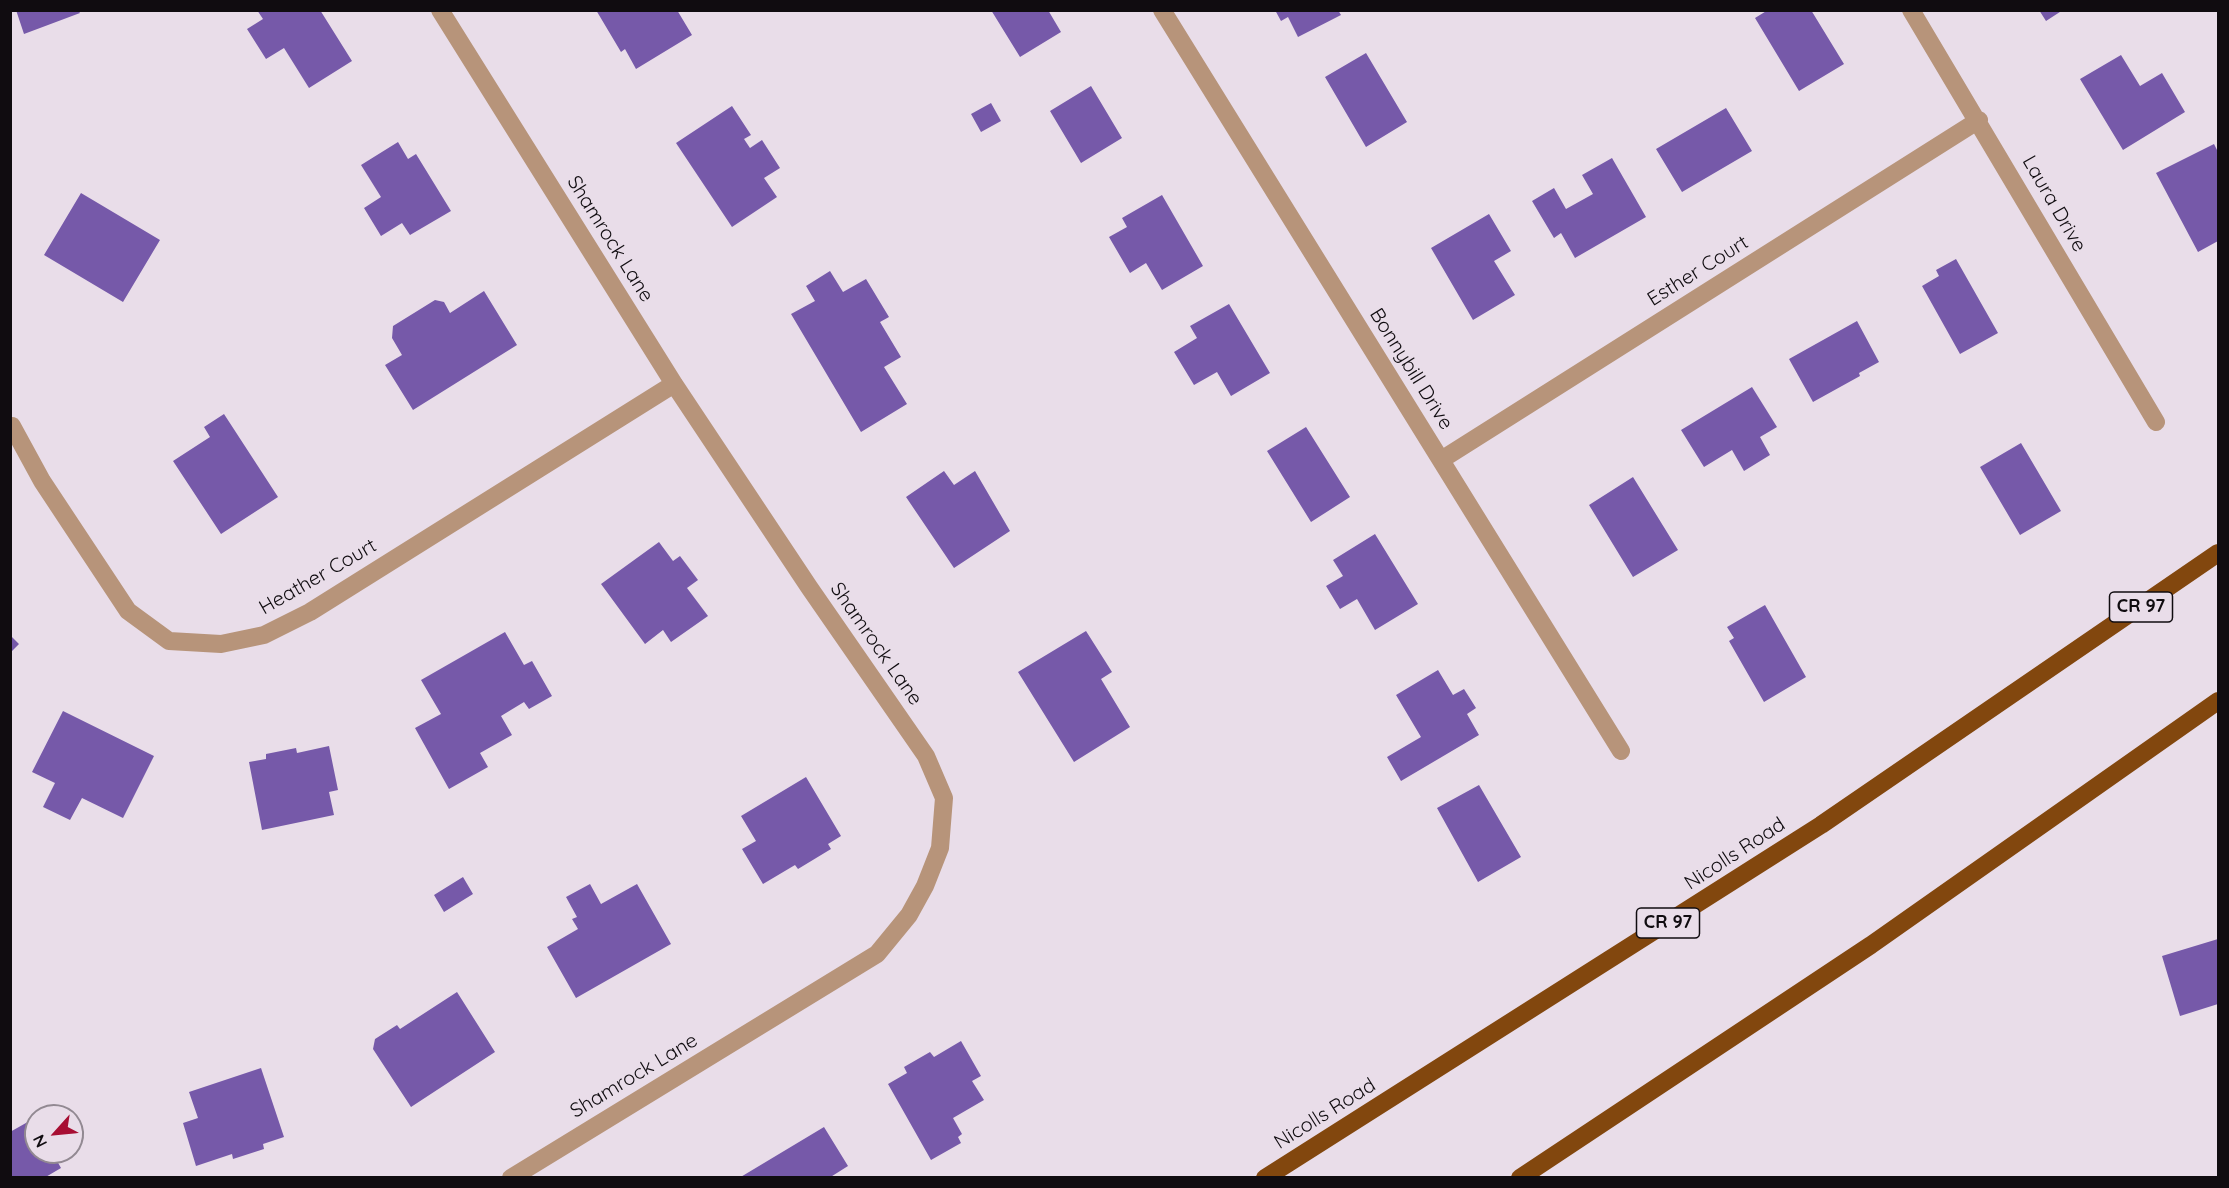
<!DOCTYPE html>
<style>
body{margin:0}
#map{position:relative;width:2229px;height:1188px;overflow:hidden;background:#e9dde9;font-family:Quicksand,sans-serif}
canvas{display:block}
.frame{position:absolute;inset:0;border:12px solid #100c10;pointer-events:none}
.north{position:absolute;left:24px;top:1104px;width:60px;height:60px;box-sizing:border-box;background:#e9dde9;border:2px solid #928992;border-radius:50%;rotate:243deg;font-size:16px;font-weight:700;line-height:24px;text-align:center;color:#100c10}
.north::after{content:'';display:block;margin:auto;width:21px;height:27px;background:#a70e33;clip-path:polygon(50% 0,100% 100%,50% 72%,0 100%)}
</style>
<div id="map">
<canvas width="2229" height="1188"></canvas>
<div class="frame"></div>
<div class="north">N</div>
</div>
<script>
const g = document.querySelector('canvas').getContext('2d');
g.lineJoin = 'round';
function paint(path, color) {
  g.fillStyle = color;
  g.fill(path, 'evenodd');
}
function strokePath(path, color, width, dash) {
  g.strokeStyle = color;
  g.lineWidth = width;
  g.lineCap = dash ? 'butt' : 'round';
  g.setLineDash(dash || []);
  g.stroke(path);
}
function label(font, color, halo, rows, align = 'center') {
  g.font = font + ' Quicksand,sans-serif';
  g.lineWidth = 5;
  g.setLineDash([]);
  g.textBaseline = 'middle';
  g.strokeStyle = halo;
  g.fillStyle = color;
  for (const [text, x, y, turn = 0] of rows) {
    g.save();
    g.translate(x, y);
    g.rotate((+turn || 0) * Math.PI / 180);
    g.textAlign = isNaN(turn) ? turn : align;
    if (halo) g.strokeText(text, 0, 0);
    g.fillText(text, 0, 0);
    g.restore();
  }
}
const building = new Path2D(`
 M16,10H78L80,13L24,34Z
 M257,10H320L352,61L309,88L284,48L266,59L247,29L263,19Z
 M596,10H677L692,35L636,69L625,49L621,52Z
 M991,10H1048L1061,32L1020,57Z
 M1275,10H1338L1341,15L1298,37L1288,17L1281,21Z
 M1768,10H1811L1844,64L1799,91L1755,18Z
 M2039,10H2063L2046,21Z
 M1366,53L1407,122L1366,147L1325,77Z
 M2121,55L2140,86L2162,73L2185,112L2123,150L2080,79Z
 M1091,86L1122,138L1081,163L1050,111Z
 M991,103L1001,121L981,132L971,114Z
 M732,106L751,135L744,139L750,148L762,140L780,168L764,178L777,197L732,227L676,143Z
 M1726,108L1752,151L1682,192L1656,149Z
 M398,142L408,159L416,154L451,211L410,235L402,223L381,236L364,208L381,197L361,165Z
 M2214,144L2218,152V241L2198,252L2156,173Z
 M1612,158L1646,217L1575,258L1561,233L1554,238L1532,201L1554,188L1566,209L1593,194L1582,175Z
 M81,193L160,240L123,302L44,255Z
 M1162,195L1203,266L1162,290L1146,263L1130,273L1109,237L1127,227L1122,218Z
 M1489,214L1511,251L1494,261L1515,295L1473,320L1431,248Z
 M1956,259L1998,333L1960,354L1922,286L1939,276L1936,270Z
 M830,271L843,292L866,279L889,317L880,322L901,357L884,367L907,404L861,432L791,314L815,301L806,286Z
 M484,291L517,345L413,410L385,365L402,355L392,338L393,326L435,300L444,302L450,313Z
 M1229,304L1270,373L1231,396L1217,372L1194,385L1174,352L1197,338L1190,326Z
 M1857,321L1879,362L1859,373L1860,376L1813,402L1789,359Z
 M1752,387L1777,427L1760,437L1770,455L1744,471L1732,450L1704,467L1681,430Z
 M224,414L278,497L221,534L173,461L210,437L204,427Z
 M1306,427L1350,497L1311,522L1267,451Z
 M2021,443L2061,511L2020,535L1980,467Z
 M944,471L954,485L975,471L1010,531L954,568L906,497Z
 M1633,477L1678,550L1633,577L1589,505Z
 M1375,534L1418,604L1375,630L1357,599L1340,609L1326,586L1343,576L1333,560Z
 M659,542L673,561L680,556L698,580L687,588L708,616L671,642L663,630L645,644L601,584Z
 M1765,605L1806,677L1764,702L1729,641L1734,638L1727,627Z
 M1086,631L1112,672L1101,679L1130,727L1074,762L1018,672Z
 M505,632L524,665L532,661L552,696L529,709L524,702L501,716L512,735L480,753L488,767L449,789L415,728L441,714L421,680Z
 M10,635L19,644L10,653Z
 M1438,670L1453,695L1464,689L1476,708L1467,714L1479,735L1401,781L1387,757L1421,737L1396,695Z
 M63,711L154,756L123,818L82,798L70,820L43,807L55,783L32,772Z
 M329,746L338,790L329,792L334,815L262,830L249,762L266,759V754L296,748L297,753Z
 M806,777L841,836L828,844L831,849L798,869L795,865L763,884L742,849L756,841L741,816Z
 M1479,785L1521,857L1478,882L1437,808Z
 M463,877L473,894L444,912L434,895Z
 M590,884L601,904L637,884L671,944L576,998L547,947L578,929L572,919L577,917L566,897Z
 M2218,939V1004L2180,1016L2162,956Z
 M457,992L495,1052L411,1107L373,1049L375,1039L397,1025L400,1029Z
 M961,1041L981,1076L972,1081L984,1100L953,1118L962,1134L958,1137L961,1143L931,1160L888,1084L907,1073L904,1067L930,1052L934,1057Z
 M261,1068L284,1137L263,1144L264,1149L233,1159L232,1154L196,1166L183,1123L198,1118L189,1092Z
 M33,1119L36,1125V1152H52L61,1168L44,1178H10V1132Z
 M824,1127L848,1166L829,1178H739Z`);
const minor = new Path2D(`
 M440,10L674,384L809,587L926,756L944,798L940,848L925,886L909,915L877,954L511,1178
 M1162,10L1621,751
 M1911,10L2156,422
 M12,426L42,481L128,611L169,641L221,644L264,635L310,612L674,384
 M1441,460L1979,120`);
const trunk = new Path2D(`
 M1265,1178L1821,825L2218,553
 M1520,1178L1871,945L2218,701`);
const shields = [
 [2141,607,63],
 [1668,923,63]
];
const shieldNames = [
 ["CR 97",2141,607],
 ["CR 97",1668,923]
];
const streetNames = [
 ["Laura Drive",2054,204,60],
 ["Shamrock Lane",610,239,58],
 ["Esther Court",1698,271,-32],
 ["Bonnybill Drive",1411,369,58],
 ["Heather Court",318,577,-30],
 ["Shamrock Lane",876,644,55],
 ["Nicolls Road",1735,854,-33],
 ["Shamrock Lane",634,1076,-31],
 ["Nicolls Road",1325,1114,-32]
];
paint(building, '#7659a9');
strokePath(minor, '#b7947a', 18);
strokePath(trunk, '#82470e', 18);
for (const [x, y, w] of shields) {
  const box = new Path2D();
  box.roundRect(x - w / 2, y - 15, w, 30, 4.5);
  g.fillStyle = '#e9dde9';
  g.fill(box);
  strokePath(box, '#100c10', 1.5);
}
label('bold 18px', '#100c10', null, shieldNames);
label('20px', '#100c10', '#e9dde9', streetNames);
</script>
